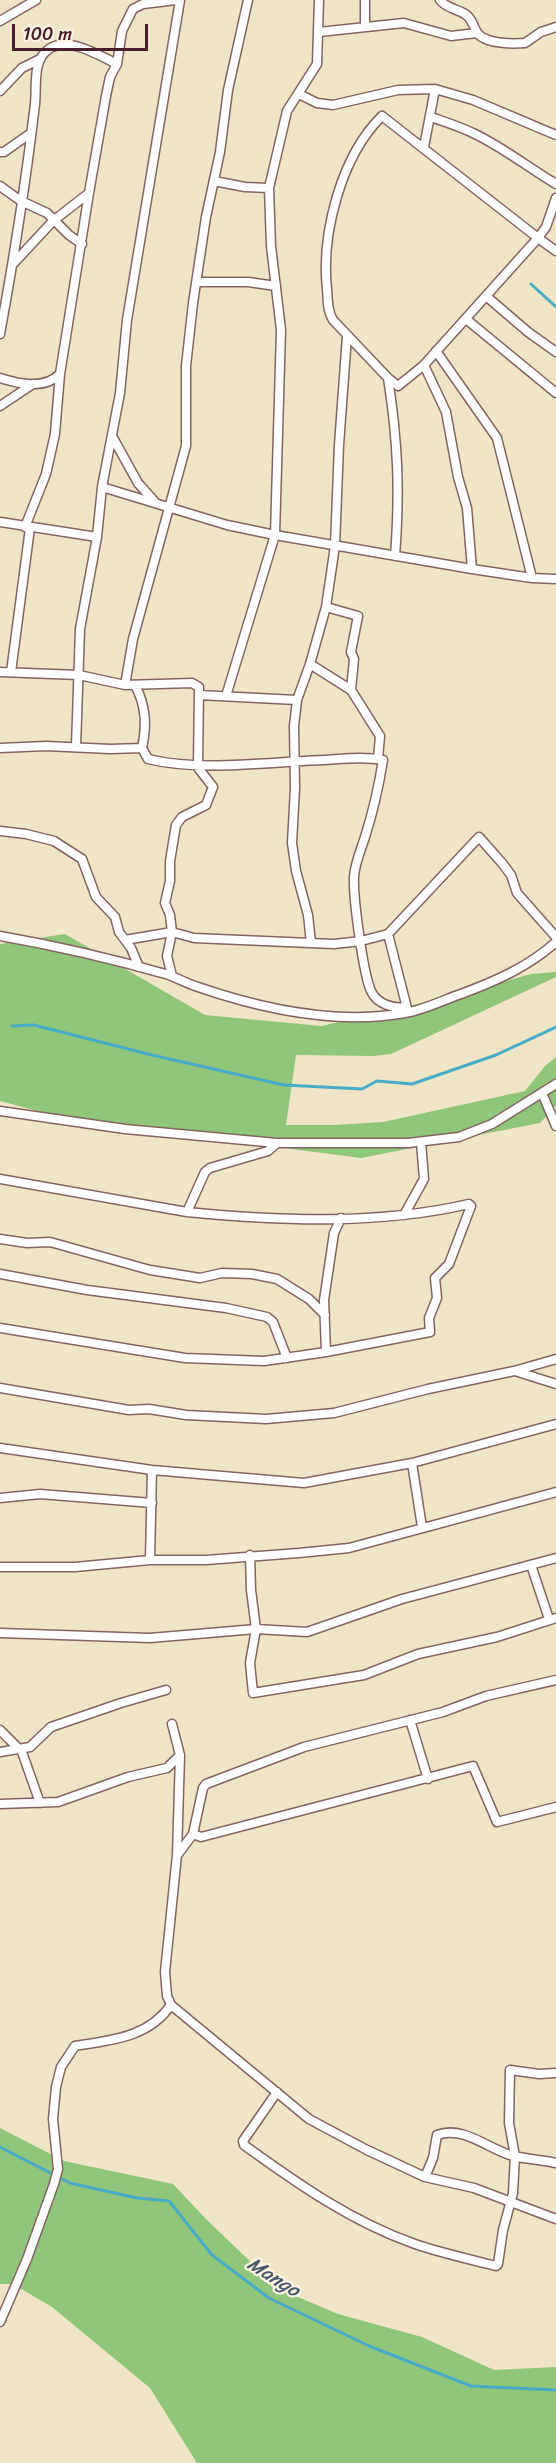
<!DOCTYPE html>
<style>
body{margin:0}
#map{position:relative;width:556px;height:2463px;overflow:hidden;background:#f0e4c6;font-family:Sriracha,sans-serif}
canvas{display:block}
.scale{position:absolute;left:12px;top:24px;width:136px;height:27px;box-sizing:border-box;border:3px solid #4a1f2b;border-top:0;padding-left:8px;font-size:18px;line-height:21px;white-space:nowrap;color:#4a1f2b;-webkit-text-stroke:4px #fcf5e5;paint-order:stroke}
</style>
<div id="map">
<canvas width="556" height="2463"></canvas>
<div class="scale">100 m</div>
</div>
<script>
const g = document.querySelector('canvas').getContext('2d');
g.lineJoin = 'round';
function paint(path, color) {
  g.fillStyle = color;
  g.fill(path, 'evenodd');
}
function strokePath(path, color, width, dash) {
  g.strokeStyle = color;
  g.lineWidth = width;
  g.lineCap = dash ? 'butt' : 'round';
  g.setLineDash(dash || []);
  g.stroke(path);
}
function label(font, color, halo, rows, align = 'center') {
  g.font = font + ' Sriracha,sans-serif';
  g.lineWidth = 4.5;
  g.setLineDash([]);
  g.textBaseline = 'middle';
  g.strokeStyle = halo;
  g.fillStyle = color;
  for (const [text, x, y, turn = 0] of rows) {
    g.save();
    g.translate(x, y);
    g.rotate((+turn || 0) * Math.PI / 180);
    g.textAlign = isNaN(turn) ? turn : align;
    if (halo) g.strokeText(text, 0, 0);
    g.fillText(text, 0, 0);
    g.restore();
  }
}
const green = new Path2D(`
 M65,934L205,1015L321,1026L453,996L531,974L556,972V977L391,1054L373,1056L296,1055L286,1125H334L383,1122L525,1091L545,1066L556,1057V1106L540,1123L361,1158L76,1121L0,1101V944Z
 M0,2128L64,2161L173,2184L207,2220L279,2289L338,2314L422,2337L494,2370L556,2367V2463H197L150,2388L52,2307L13,2284H0Z`);
const stream = new Path2D(`
 M531,284L556,307
 M12,1026L34,1025L152,1055L284,1085L362,1089L377,1081L412,1084L496,1055L556,1027
 M0,2147L70,2183L137,2198L169,2201L212,2255L269,2298L369,2346L471,2386L556,2390`);
const minor = new Path2D(`
 M365,0V27
 M440,0C446,8 457,9 465,14C473,19 473,27 478,34C487,44 513,44 525,43L541,32L556,27
 M0,21L36,0
 M319,32L404,23L451,36L477,33
 M0,91L22,68L38,60
 M299,94L317,103L333,105L398,90L435,89L473,100L556,135
 M382,116L538,238L424,365L398,386L388,378L333,320C327,311 328,300 327,289C321,234 341,156 382,116Z
 M431,117C445,122 461,127 475,134C504,148 529,168 556,184
 M424,147L435,89
 M0,152H4L31,133
 M214,181L245,187L269,188
 M0,186L21,201L47,213L69,235L82,244
 M556,198L546,227L538,238L556,251
 M13,264L53,221L89,193
 M197,282H248L276,286
 M486,296L528,332L556,352
 M466,319L556,393
 M0,334C14,258 26,181 35,104C37,85 32,60 49,49C69,36 98,55 117,64
 M436,351L497,438L532,578
 M424,365L446,412L458,477L467,508L472,569
 M0,378C20,384 44,390 60,374
 M388,378C398,442 400,492 395,556
 M0,406L33,384
 M112,436L138,483L154,501
 M102,487L227,525L275,535L472,569L532,578L556,579
 M0,522L97,537
 M25,527L46,474L55,434L60,374L89,193L106,96L110,77L117,64L122,31L133,9L143,4L176,0
 M326,607L358,616L351,652L354,659L351,690
 M310,664L351,690L380,736L378,759
 M0,672L79,675L125,685L192,683L199,687L198,765L199,769L213,787L206,805L182,817L176,825L170,861V881L165,903L170,915L172,932L167,956L172,976
 M11,672L30,528
 M125,685L133,639L186,446V366L193,303L206,217L220,152L228,90L248,0
 M135,685C146,706 147,725 142,748
 M199,695L297,700
 M226,696L275,535L281,330L271,246L269,188L287,111L317,64L319,0
 M76,747L80,629L97,537L102,487L120,393L127,320L180,0
 M0,748L46,746L110,749L142,748L148,759C202,772 267,762 323,760C342,759 364,756 383,760C379,785 373,812 365,837C361,850 355,862 354,877C353,897 363,973 371,991C377,1004 393,1009 406,1007
 M0,831L26,834L54,841L82,859L96,897L115,917L119,932L131,948L139,967
 M388,934L408,1012
 M0,936C57,946 113,959 169,975C179,979 188,984 198,987C262,1009 337,1025 405,1013C424,1010 443,1000 461,994C496,981 528,967 556,942
 M125,940L172,932L194,938L334,944L361,941L388,934L479,837L502,863L511,875L517,893L556,937
 M311,943L308,915L296,871L292,843L295,788L294,726L297,700L310,664L326,607L335,546L339,445L347,336
 M542,1093L556,1126
 M0,1111L125,1129L277,1143H408L459,1137L492,1124L556,1084
 M0,1179L187,1212C280,1221 378,1225 469,1204L471,1206L449,1264L435,1278L437,1298L429,1318L430,1332L326,1352L264,1361L185,1358L0,1328
 M187,1212L205,1172L210,1168L268,1151L277,1143
 M404,1215L424,1179L421,1142
 M0,1239L27,1243L50,1242L150,1270L200,1278L222,1273L252,1274L277,1279L309,1299L325,1315
 M0,1274L87,1290L226,1308L267,1317L273,1322L287,1358
 M326,1352L324,1300L334,1233L341,1218
 M515,1371L556,1384
 M0,1388L129,1410L149,1409L186,1415L266,1419L334,1413L428,1389L514,1371L556,1359
 M0,1448L152,1470L304,1483L412,1463L556,1424
 M412,1463L422,1527
 M0,1498L40,1494L152,1503
 M250,1555L251,1590L256,1629L250,1663L253,1693L364,1675L418,1654L497,1637L556,1618
 M150,1560L152,1470
 M531,1565L549,1619
 M0,1567H75L150,1560H206L299,1553L349,1548L556,1492
 M0,1633L150,1638L256,1629L307,1632L402,1599L556,1558
 M410,1720L428,1779
 M172,1724L180,1755L177,1855L165,1972L167,1996L171,2005L309,2119L367,2150L425,2177L474,2188L556,2219
 M0,1730L22,1752L40,1803
 M0,1752L30,1747L51,1727L121,1703L166,1690
 M0,1804L58,1802L128,1777L167,1768L180,1755
 M193,1834L201,1837L473,1766L497,1822L556,1807
 M178,1854L193,1834L203,1788L206,1784L304,1747L443,1712L486,1696L556,1680
 M277,2092L243,2141L244,2145C298,2184 352,2222 415,2244C441,2253 469,2259 496,2266L498,2264L503,2230L513,2193L515,2156L509,2123L510,2070L539,2074L556,2073
 M425,2177L433,2158L437,2135C463,2125 488,2149 513,2156C527,2159 542,2160 556,2163
 M0,2322L27,2259L54,2184L58,2169L53,2119L56,2087L61,2067L75,2046C111,2040 148,2038 171,2005`);
const waterNames = [
 ["Mango",273,2278,32]
];
paint(green, '#8fc679');
strokePath(stream, '#47acc7', 3);
strokePath(minor, '#846461', 11);
strokePath(minor, '#fff', 8);
label('italic 20px', '#495769', '#fcf5e5', waterNames);
</script>
